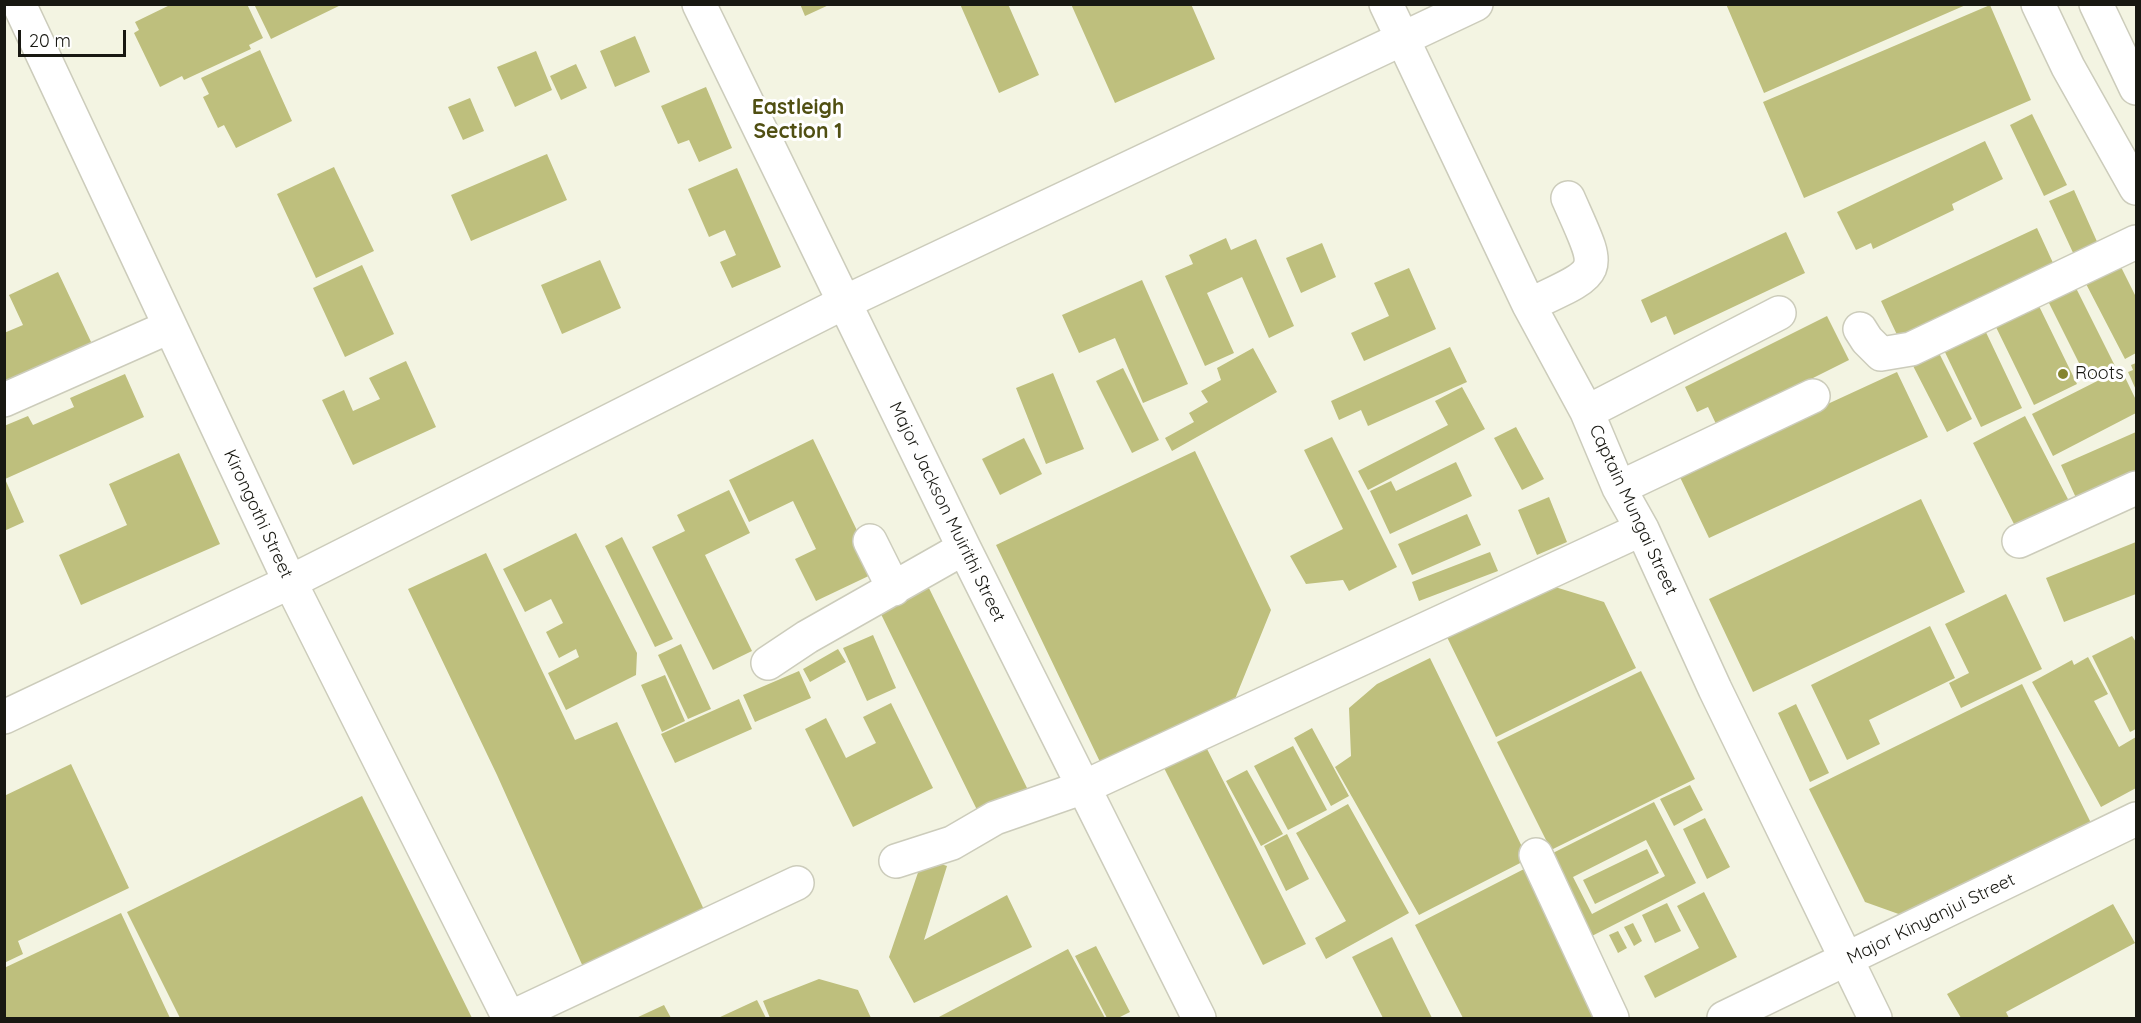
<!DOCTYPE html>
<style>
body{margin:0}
#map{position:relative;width:2141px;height:1023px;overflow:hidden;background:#f3f4e2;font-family:Quicksand,sans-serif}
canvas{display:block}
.frame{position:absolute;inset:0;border:6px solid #181812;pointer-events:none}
.scale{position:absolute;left:18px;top:30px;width:108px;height:27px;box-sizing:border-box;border:3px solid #181812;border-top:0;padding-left:8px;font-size:18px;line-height:21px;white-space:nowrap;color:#181812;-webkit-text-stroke:4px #fff;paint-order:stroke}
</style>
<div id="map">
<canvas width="2141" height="1023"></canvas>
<div class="frame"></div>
<div class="scale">20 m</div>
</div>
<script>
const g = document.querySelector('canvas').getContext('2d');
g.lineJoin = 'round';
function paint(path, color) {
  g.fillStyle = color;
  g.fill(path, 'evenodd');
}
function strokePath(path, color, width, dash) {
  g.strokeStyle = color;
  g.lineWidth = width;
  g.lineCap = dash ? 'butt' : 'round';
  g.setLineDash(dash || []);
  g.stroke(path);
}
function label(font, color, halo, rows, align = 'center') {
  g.font = font + ' Quicksand,sans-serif';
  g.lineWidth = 6;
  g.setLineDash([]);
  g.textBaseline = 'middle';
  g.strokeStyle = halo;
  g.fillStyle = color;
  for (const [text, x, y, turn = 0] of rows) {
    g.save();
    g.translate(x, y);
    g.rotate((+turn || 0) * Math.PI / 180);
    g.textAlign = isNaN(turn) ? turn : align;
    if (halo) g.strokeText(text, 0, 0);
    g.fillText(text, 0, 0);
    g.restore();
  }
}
const building = new Path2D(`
 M172,4H247L263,38L249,45L251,49L184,80L182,76L160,87L134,33L139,30L135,22Z
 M254,4H343L271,39Z
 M800,4H831L805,16Z
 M960,4H1008L1039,75L999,93Z
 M1071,4H1191L1215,59L1115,103Z
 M1726,4H1968L1764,93Z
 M1990,5L2031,100L1804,198L1763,102Z
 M635,36L650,72L615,87L600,51Z
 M260,50L292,121L236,148L224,125L218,128L203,97L209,94L201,78Z
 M536,51L552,90L515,107L497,67Z
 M576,64L587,88L561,100L550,76Z
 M706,87L732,148L699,162L689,140L678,144L661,106Z
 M470,98L484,131L463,140L448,107Z
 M2032,114L2067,185L2044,196L2010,125Z
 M1985,141L2003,179L1952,204L1954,210L1873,249L1871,243L1856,250L1837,212Z
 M547,154L567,200L471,241L451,195Z
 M334,167L374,251L316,278L277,194Z
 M737,168L781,267L732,288L720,262L736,255L725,230L709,237L688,189Z
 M2074,190L2099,246L2075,257L2049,201Z
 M2037,228L2054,265L1899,339L1881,301Z
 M1786,232L1805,273L1674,335L1666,316L1651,323L1641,300Z
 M1226,238L1231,250L1256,239L1294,326L1269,338L1242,277L1207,293L1234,353L1205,366L1165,276L1193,264L1189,255Z
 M1322,243L1336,277L1301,293L1286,258Z
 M600,260L621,308L562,334L541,285Z
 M2119,263L2136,297V353L2125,359L2084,280Z
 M362,265L394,334L345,357L313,288Z
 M1409,268L1436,329L1364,361L1351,333L1389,316L1374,283Z
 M58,272L93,346L4,386V333L23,325L9,295Z
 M1142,280L1188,384L1143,403L1115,338L1079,353L1062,315Z
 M2075,286L2115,366L2087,379L2047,299Z
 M2037,302L2077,384L2034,405L1994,323Z
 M1827,316L1849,360L1717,426L1708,407L1697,412L1685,387Z
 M1983,326L2022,408L1981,427L1942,346Z
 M1450,347L1467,382L1368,426L1361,410L1339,420L1331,401Z
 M1936,347L1972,419L1947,432L1910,360Z
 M1253,348L1277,392L1172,451L1165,438L1194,422L1189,413L1208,402L1201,391L1221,380L1217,368Z
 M406,361L436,427L353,465L322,400L344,390L353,411L380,399L369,378Z
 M2136,363V390L2128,372L2133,370L2131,365Z
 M1123,368L1159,440L1132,453L1096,381Z
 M2121,369L2136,400V413L2053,456L2032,414Z
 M1897,372L1928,437L1709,538L1678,473Z
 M1053,373L1084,449L1046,464L1016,388Z
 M125,374L144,417L5,479L24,522L4,531V426L28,416L33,425L74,407L70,398Z
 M1462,387L1485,429L1368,490L1358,471L1448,425L1435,401Z
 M2025,416L2070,503L2017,530L1973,443Z
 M1516,427L1544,479L1522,490L1494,438Z
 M2136,432V472L2077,500L2061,465Z
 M1332,437L1397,567L1349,591L1343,580L1306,584L1290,556L1343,529L1304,450Z
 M1024,438L1042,474L1000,495L982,459Z
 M813,439L877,572L816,601L795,559L816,549L793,501L749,522L729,480Z
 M1195,451L1271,610L1233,704L1102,766L996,545Z
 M179,453L220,544L81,605L59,555L127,525L109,484Z
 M1456,462L1472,496L1390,534L1370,491L1391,481L1396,491Z
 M729,490L750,533L705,555L752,651L713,670L652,547L685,531L677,515Z
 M1549,497L1567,542L1537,555L1518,510Z
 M1921,499L1965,592L1753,692L1709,599Z
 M1467,514L1481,545L1412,575L1398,544Z
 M576,533L637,653L636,675L566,710L548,673L579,657L576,649L559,658L546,632L563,623L551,599L525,612L503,569Z
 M622,537L673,639L655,647L605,546Z
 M2136,542V594L2064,622L2046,578Z
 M1490,552L1498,571L1419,601L1412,582Z
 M486,553L575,740L617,722L706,914L584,969L497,775L408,589Z
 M926,582L1028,790L980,816L877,606Z
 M1542,583L1604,602L1636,668L1496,737L1444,631Z
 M2006,594L2042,669L1961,708L1949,683L1969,673L1945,624Z
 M1930,626L1955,678L1869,720L1880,744L1847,760L1811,685Z
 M873,635L896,688L867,701L843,648Z
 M2132,636L2136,642V729L2130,732L2092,656Z
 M681,644L711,709L688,719L658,655Z
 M838,649L846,662L810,682L803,669Z
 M2088,657L2108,694L2094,701L2119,747L2136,737V788L2101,807L2032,682L2072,660L2074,665Z
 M1430,658L1528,859L1419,915L1335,767L1351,756L1349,708L1377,684Z
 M799,671L811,698L755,722L743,695Z
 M1641,671L1695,779L1551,850L1497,742Z
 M665,675L685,721L662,732L641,685Z
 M2022,684L2092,825L1907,917L1865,902L1809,789Z
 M739,699L752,729L675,763L661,734Z
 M891,703L933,788L853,827L805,729L826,718L846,758L876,743L863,717Z
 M1796,704L1829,773L1810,782L1778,713Z
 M1312,728L1349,796L1331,806L1294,738Z
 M1204,743L1306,944L1263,965L1162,764Z
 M1293,746L1327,810L1288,830L1254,766Z
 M71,764L129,888L18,941L23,954L4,963V796Z
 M1247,770L1283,834L1261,846L1226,781Z
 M1690,785L1703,810L1674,826L1660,799Z
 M362,796L472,1018H180L127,912Z
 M1654,802L1696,883L1586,939L1543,858ZM1646,840L1665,876L1592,914L1573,877Z
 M1348,804L1409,913L1326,959L1315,938L1346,921L1296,833Z
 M1705,818L1730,867L1707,879L1683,829Z
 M1287,834L1309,879L1286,891L1264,846Z
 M1647,849L1659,873L1595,904L1583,880Z
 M923,858L947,866L924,940L1007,895L1032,947L914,1003L889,957Z
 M1526,868L1605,1018H1463L1415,925Z
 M1704,892L1737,957L1655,998L1644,976L1699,948L1677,906Z
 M1667,903L1681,931L1655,943L1642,915Z
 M2113,904L2135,943L2006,1012L2009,1018H1961L1947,994Z
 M121,913L170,1018H4V968Z
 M1633,923L1642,941L1634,946L1624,927Z
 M1618,931L1627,948L1618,953L1609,935Z
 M1392,937L1432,1018H1383L1352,957Z
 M1096,946L1130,1012L1118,1018H1107L1075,956Z
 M1068,949L1105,1018H937Z
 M819,979L858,990L871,1018H770L763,1001Z
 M757,1000L766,1018H718Z
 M664,1005L671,1018H636Z`);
const minor = new Path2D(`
 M19,4L290,582L509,1018
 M699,4L964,548L1199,1018
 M1386,4L1529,305L1587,412L1619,488L1642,529L1715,689L1875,1018
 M1529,305C1606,269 1602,275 1568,198
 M1860,329L1867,340L1881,354L1911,349L2136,242
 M4,400L169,327
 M1587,412L1779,313
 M1619,488L1813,396
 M870,541L894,589
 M2019,541L2136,488
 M768,663L807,637L964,548
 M4,717L290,582L843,303L1476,4
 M1536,855L1612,1018
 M896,861L952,843L995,818L1084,787L1642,529
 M510,1018L797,883
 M1724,1018L2136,819`);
const major = new Path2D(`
 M2038,4L2068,67L2136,188
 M2096,4L2136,88`);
const markers = [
 [2063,374,6,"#85842d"]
];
const poiNames = [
 ["Roots",2075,374]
];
const streetNames = [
 ["Captain Mungai Street",1633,510,65],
 ["Major Jackson Muirithi Street",947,512,64],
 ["Kirongothi Street",258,514,65],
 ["Major Kinyanjui Street",1931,919,-26]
];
const quarterNames = [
 ["Eastleigh",798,108],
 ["Section 1",798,132]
];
paint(building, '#bebf7d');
strokePath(minor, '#ccb', 36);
strokePath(major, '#ccb', 36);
strokePath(minor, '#fff', 33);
strokePath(major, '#fff', 33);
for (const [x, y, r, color] of markers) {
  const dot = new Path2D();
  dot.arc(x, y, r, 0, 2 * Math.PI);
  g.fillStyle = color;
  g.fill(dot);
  strokePath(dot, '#fff', 2);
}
label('18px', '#181812', '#fff', poiNames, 'left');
label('18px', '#181812', '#fff', streetNames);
label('bold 21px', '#504f12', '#fff', quarterNames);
</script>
